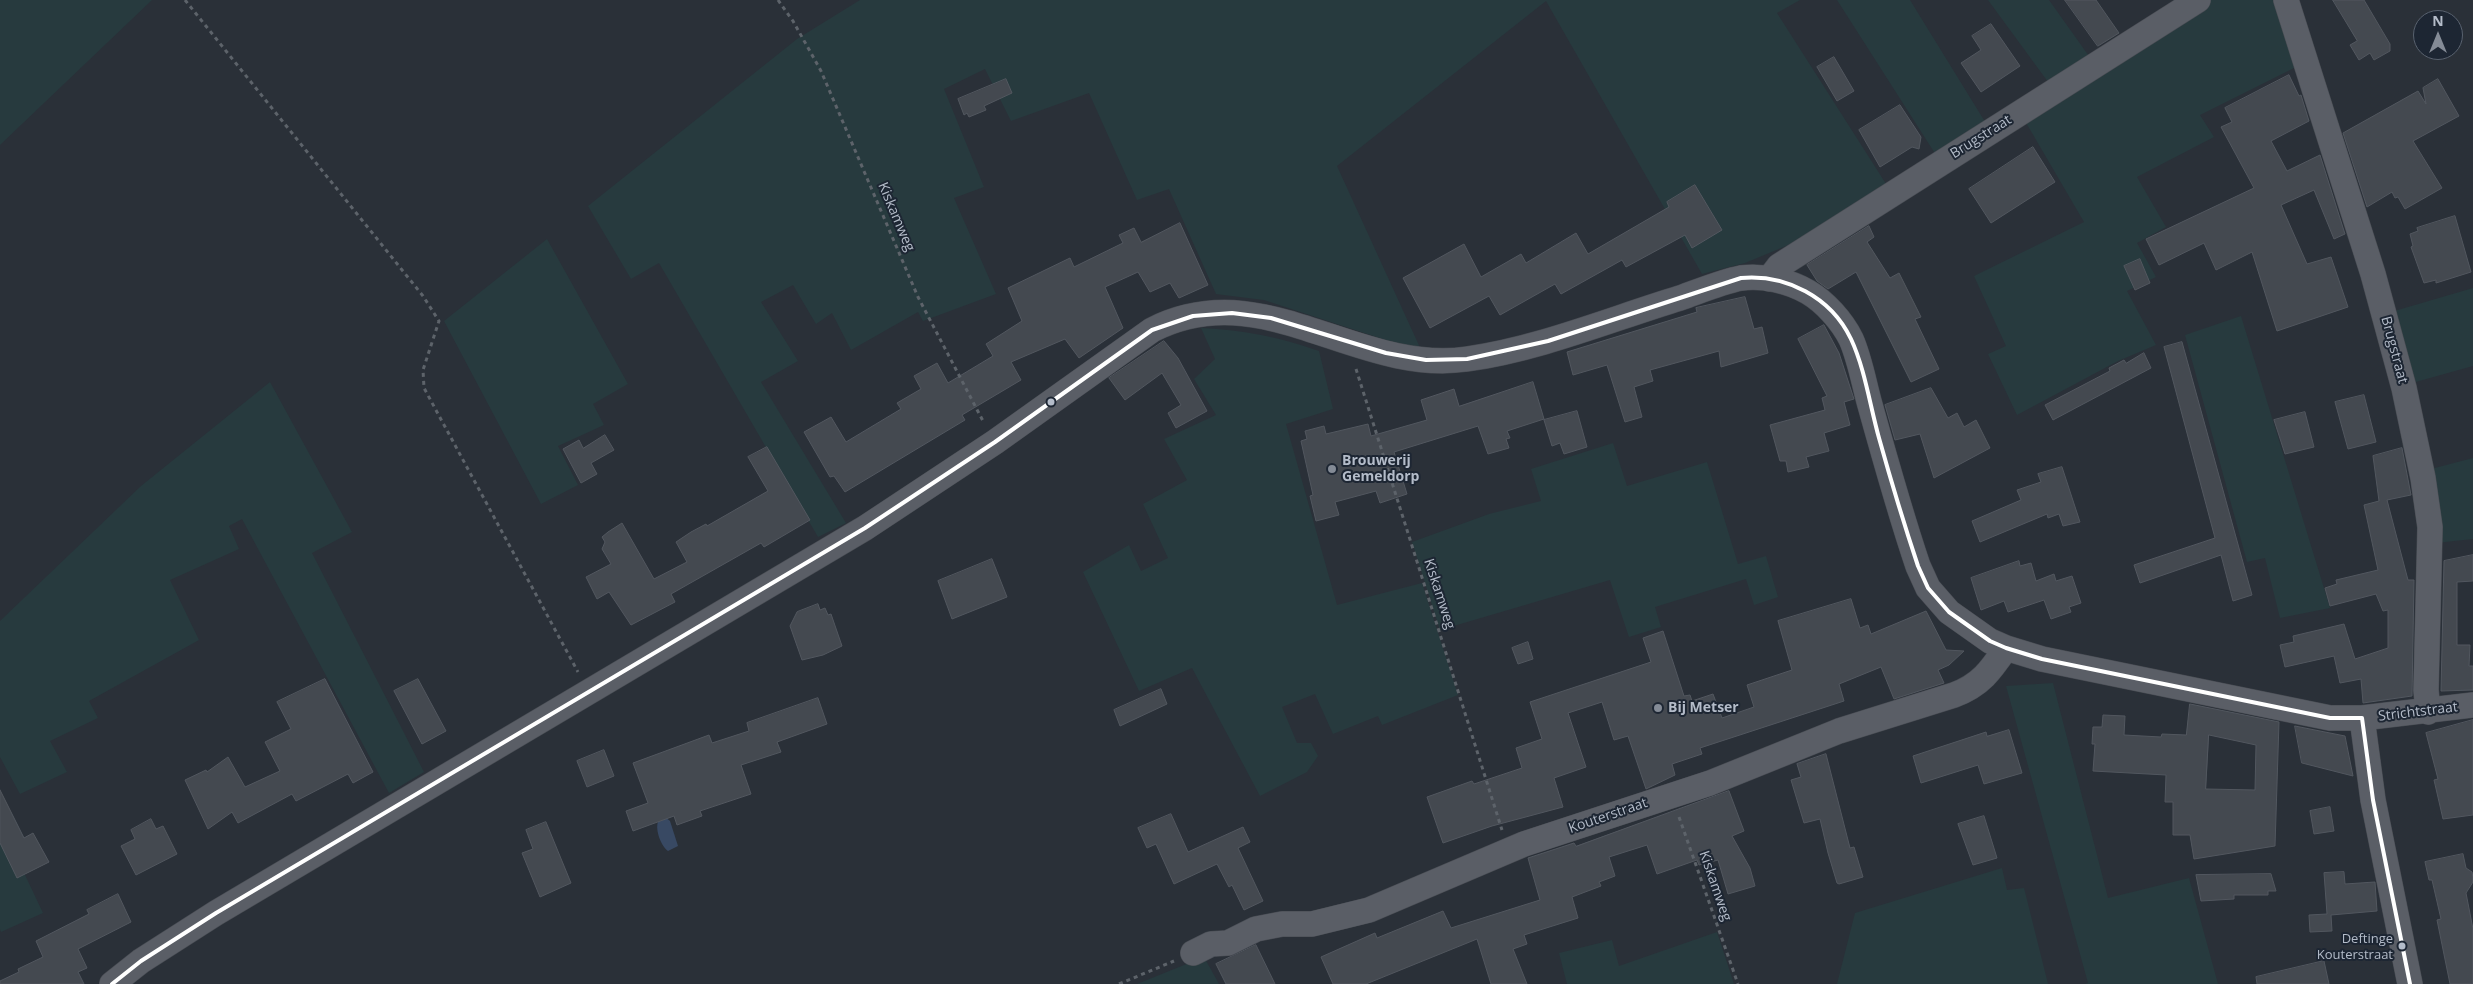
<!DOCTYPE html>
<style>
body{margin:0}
#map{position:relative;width:2473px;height:984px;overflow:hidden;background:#2a3038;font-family:"Open Sans",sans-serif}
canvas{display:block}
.north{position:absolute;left:2413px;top:10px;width:50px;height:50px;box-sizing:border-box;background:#1d2633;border:1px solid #59626f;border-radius:50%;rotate:0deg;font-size:14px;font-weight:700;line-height:20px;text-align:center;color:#b4bcc9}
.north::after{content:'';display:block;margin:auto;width:18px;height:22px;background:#848b96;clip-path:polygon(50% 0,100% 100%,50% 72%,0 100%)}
</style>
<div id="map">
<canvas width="2473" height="984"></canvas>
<div class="north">N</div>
</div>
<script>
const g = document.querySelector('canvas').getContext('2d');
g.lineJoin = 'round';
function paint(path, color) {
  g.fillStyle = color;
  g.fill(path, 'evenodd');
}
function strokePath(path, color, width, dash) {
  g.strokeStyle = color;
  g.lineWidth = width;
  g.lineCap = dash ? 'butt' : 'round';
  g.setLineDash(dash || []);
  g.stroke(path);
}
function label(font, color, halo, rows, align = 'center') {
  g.font = font + ' "Open Sans",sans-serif';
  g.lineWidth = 4;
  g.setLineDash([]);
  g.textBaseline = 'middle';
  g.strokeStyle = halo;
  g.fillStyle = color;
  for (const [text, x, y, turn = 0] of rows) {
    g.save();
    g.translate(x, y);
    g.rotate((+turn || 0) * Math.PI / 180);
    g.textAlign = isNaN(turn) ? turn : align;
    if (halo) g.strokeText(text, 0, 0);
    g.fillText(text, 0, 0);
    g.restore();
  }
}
const green = new Path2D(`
 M0,0H152L0,145Z
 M860,0H1800L1777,13L1888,187L1810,236L1745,263L1702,274L1546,1L1337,166L1422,352L1264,300L1216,294L1169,189L1137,200L1089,93L1011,121L985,69L944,89L984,187L954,198L996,294L923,321L918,312L851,350L832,313L816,324L793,285L761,302L798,361L761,382L846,523L818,537L659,263L631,279L588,206L797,39Z
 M1837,0H1910L1987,125L1936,155Z
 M1988,0H2049L2091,59L2051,86Z
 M2210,0H2278L2298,66L2200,115L2214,137L2137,177L2166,227L2137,243L2156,277L2127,291L2156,345L2118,361L2017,415L1988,354L2006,346L1974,276L2084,222L2025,121Z
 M547,239L628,384L593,404L604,425L558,446L578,485L541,504L444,321Z
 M2473,288V366L2412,383L2391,312Z
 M2241,316L2330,608L2280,618L2265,558L2247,562L2185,335Z
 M1201,328C1245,330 1278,337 1319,351L1333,409L1286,424L1337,605L1422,583L1458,695L1382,725L1378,716L1333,734L1315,694L1282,707L1297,743H1311L1318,756L1307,772L1260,796L1192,668L1139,691L1083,572L1129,545L1141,571L1168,558L1143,504L1187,480L1164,439L1216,415L1194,379L1215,359Z
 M270,382L352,532L312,553L424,772L389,793L242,519L229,526L239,549L170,580L199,640L89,701L98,718L50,741L67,772L20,794L0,757V621L141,486Z
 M1613,443L1627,486L1707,462L1738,564L1766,556L1778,597L1754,605L1746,579L1655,607L1661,627L1629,637L1610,580L1440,630L1412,542L1489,514L1541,501L1531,469Z
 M2473,458V539L2436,543L2431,469Z
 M2053,683L2108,898L2189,878L2218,984H2085L2088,983L2006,686Z
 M0,822L43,913L1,932L0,929Z
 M2002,868L2007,890L2024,888L2048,984H1837L1855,913Z
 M1717,932L1734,984H1567L1559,953L1612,940L1619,966Z
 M1204,957L1219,984H1137Z`);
const water = new Path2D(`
 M665,817L670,821L678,846L668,851C661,846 655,830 658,822Z`);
const building = new Path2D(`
 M2065,0H2096L2119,33L2098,46Z
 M2333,0H2364L2390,44V51L2374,60L2370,53L2359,60L2350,45L2357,41Z
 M1991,24L2020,66L1981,92L1961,63L1981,50L1972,36Z
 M1834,57L1854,91L1837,101L1817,67Z
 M2289,75L2299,96L2301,95L2309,121L2271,141L2287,171L2320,155L2345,234L2334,239L2314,190L2281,205L2307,264L2331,257L2348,307L2277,331L2252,252L2216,270L2204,243L2159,265L2146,239L2254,188L2221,127L2232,122L2225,108Z
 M1006,79L1012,93L984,106L986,110L969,117L967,113L964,115L958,99Z
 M2438,79L2459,116L2413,141L2442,188L2405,209L2398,197L2395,198L2392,192L2367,207L2343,133L2418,91L2426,104L2423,88Z
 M1900,105L1921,137L1919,149L1912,147L1880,167L1859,130Z
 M2033,147L2055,182L1991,223L1969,189Z
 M1695,185L1722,230L1692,248L1685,235L1626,267L1622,260L1561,294L1555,284L1500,315L1489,296L1430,328L1403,278L1464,244L1481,277L1521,254L1526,263L1576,233L1588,254L1669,207L1667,202Z
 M2455,216L2471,272L2436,283V280L2424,283L2411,247L2413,246L2410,234L2418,231L2417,228Z
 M1180,223L1208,285L1179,298L1170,283L1150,292L1138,272L1105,287L1123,328L1079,358L1065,339L1011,362L1021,380L962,415L965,420L845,492L834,476L830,477L804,432L831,417L846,442L901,409L897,403L921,389L914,376L937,363L948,383L993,356L986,344L1022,321L1008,288L1070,258L1074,267L1123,243L1119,235L1134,228L1141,242Z
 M1869,226L1874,237L1867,242L1890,278L1899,273L1921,317L1915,319L1939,369L1911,382L1856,272L1828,289L1817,281L1807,265Z
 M2140,259L2150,283L2135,290L2124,266Z
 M1745,297L1754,329L1762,327L1768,353L1721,367L1719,351L1650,370L1653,381L1634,387L1642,417L1625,422L1607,365L1573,375L1567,352L1697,312L1696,308Z
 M1824,325L1839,353L1854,399L1844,402L1850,425L1824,433L1829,451L1806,457L1809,467L1788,472L1786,461H1780L1770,425L1825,410L1822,398L1827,396L1798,339Z
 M1164,341L1178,358L1207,411L1176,428L1168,413L1181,405L1162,373L1125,400L1109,378Z
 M2182,342L2252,595L2233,601L2221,555L2140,583L2134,565L2215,538L2164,347Z
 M2144,353L2151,368L2053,420L2045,405L2110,371L2109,368L2124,360L2126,363Z
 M1533,382L1544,419L1507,431L1510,438L1506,439L1509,448L1488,454L1478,426L1394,452L1407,494L1380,503L1376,491L1335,502L1339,515L1316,521L1310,496L1313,495L1301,441L1307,439L1305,431L1324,426L1326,434L1368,424L1371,436L1427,420L1421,400L1454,389L1459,406Z
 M1931,388L1948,418L1957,413L1964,427L1976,420L1990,448L1934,478L1920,434L1895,440L1885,405Z
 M2364,395L2376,442L2348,449L2335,402Z
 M1577,411L1587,447L1564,454L1560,443L1552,446L1544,420Z
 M2305,412L2314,447L2285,454L2274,420Z
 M605,435L614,450L591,463L597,474L581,483L563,449L579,440L583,448Z
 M767,447L810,520L764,547L761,543L671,594L675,602L631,625L609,592L597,599L586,577L611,564L602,549L605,542L602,537L608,532L622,523L654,579L687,562L676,542L691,532L706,524L707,526L768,491L748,457Z
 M2402,448L2411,495L2387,500L2408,580H2414L2412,696L2363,703L2361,679L2340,683L2334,656L2285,667L2280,645L2294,642L2293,636L2344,624L2355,659L2388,648V610L2383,611L2376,594L2330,606L2325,588L2337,584L2336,580L2378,570L2364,505L2379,501L2373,456Z
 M2062,467L2080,522L2063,526L2059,514L2048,518L2047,514L1980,542L1972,521L2021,500L2017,490L2041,482L2038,474Z
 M2473,555V581L2457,582V645H2470L2469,666H2473V690L2441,691L2444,561Z
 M992,559L1007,597L952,619L938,581Z
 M2019,561L2020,566L2031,563L2036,581L2054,574L2056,581L2072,576L2081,603L2069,607L2071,612L2051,619L2044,600L2008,612L2004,601L1981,610L1971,578Z
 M1851,599L1860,628L1868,625L1871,634L1926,611L1946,650L1964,651L1949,665L1938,670L1944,683L1894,699L1881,667L1839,684L1844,701L1700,748L1702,754L1672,764L1675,775L1646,789L1628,736L1614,740L1602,702L1568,713L1586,767L1554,778L1563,807L1492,826L1443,843L1427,797L1472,781L1474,784L1522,768L1516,748L1542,739L1530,702L1651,662L1643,638L1663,631L1684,696L1690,695L1692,701L1713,694L1722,718L1754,707L1747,685L1792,670L1778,621Z
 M818,604L820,610L825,608L828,615L831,614L842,646L823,655L802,660L790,626L797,612Z
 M1528,642L1533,659L1518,664L1512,648Z
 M325,679L373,772L353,783L348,774L296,801L292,794L238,823L232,812L208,829L185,780L206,770L207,772L228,757L245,787L280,771L265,742L291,729L277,702Z
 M418,679L446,731L422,744L394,691Z
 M1161,689L1167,704L1120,726L1114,710Z
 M818,698L827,724L777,742L781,752L741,765L751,794L700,811L702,816L677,825L674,816L633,831L626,811L648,803L633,763L709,735L712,743L749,731L747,723Z
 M2190,704L2279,722L2275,846L2194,859L2190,835H2173V802H2165L2166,775L2093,771L2095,744H2092L2093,727H2102L2103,715L2125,716L2124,735L2161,737L2162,734L2186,735ZM2209,735L2256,745L2255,790L2206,789Z
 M2473,720V815L2443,819L2434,780L2438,779L2426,733Z
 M2295,726L2345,736L2353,776L2302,763Z
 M2009,730L2022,773L1984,784L1978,765L1921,783L1913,756L1986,732L1987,736Z
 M604,750L614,776L587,787L577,761Z
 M1826,754L1850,848L1854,847L1863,877L1839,884L1837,883L1828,853L1820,819L1804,823L1791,780L1801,777L1797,764Z
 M0,790L24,838L33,833L49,862L17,878L0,843Z
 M1729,791L1744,831L1732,836L1750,868L1755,886L1728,894L1718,860L1699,865L1697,860L1657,874L1647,845L1609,857L1615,876L1599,882L1601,886L1572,897L1578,918L1524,935L1527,944L1513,949L1527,984H1491L1477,939L1366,984H1333L1321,957L1375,933L1377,938L1443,911L1451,928L1540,900L1528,858L1574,843L1576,846Z
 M2330,807L2334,831L2314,834L2310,811Z
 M1171,814L1188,852L1243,827L1250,842L1238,848L1263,901L1244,910L1232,885L1229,887L1217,864L1174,884L1156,844L1147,848L1138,828Z
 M1984,816L1997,858L1973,865L1958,824Z
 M151,819L156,829L163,826L177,854L136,875L121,846L135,839L131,830Z
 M546,822L571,883L540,897L522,853L533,849L526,830Z
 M2463,854L2466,868L2472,872L2473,878V882L2466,893L2473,929V984H2450L2437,920L2441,919L2432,880H2429L2425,862Z
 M2344,872L2345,884L2375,882L2377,911L2331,915L2332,931L2310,932L2309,915L2327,914L2324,873Z
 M2271,874L2276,891H2268V895H2234V899L2201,901L2196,875Z
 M118,894L131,922L78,949L87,968L78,972L84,984H0V981L19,972L18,969L43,957L36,941L89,914L87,910Z
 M1256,945L1275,984H1226L1216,964Z
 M2324,961L2329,984H2257L2256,977Z`);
const path = new Path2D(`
 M185,0L423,296L439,321L423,370L424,388L578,672
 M778,0L793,21L821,71L918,297L983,421
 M1356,369L1502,830
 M1679,817L1738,984
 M1119,984L1174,961`);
const street = new Path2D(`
 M2286,0L2373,274L2404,388L2423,478L2430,527L2426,690L2428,712
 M1769,279L1779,266L2198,0
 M2362,718L2373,800L2410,984
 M1193,953L1211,944L1228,943L1256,929L1282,924H1312L1369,910L1524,844L1710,783L1839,731L1954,695C1981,685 1991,670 2006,648
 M112,984L141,961L216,913L865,528L995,442L1152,330C1263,273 1355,375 1467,359C1539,349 1611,319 1680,298C1700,291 1721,282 1741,278C1763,275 1789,281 1808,292C1825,302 1842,321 1851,339C1860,359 1864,384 1870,405C1885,459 1900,513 1918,566L1928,588L1949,612L1990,641L2006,648L2042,659L2330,718H2362L2473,705`);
const bus1 = new Path2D(`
 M2362,718L2373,800L2410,984
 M112,984L141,961L216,913L865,528L995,442L1152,330L1193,316L1232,313L1271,318L1386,353L1426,360L1467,359L1548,341L1741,278C1786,274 1831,297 1851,339C1865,369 1870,406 1879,438C1891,481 1904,524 1918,566L1928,588L1949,612L1990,641L2006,648L2042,659L2330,718H2362`);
const markers = [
 [1051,402,4.5,"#b4bcc9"],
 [1332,469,5,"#848b96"],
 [1658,708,5,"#848b96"],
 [2402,946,4.5,"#b4bcc9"]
];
const busNames = [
 ["Deftinge",2393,939],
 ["Kouterstraat",2393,955]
];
const streetNames = [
 ["Brugstraat",1981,137,-32],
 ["Kiskamweg",896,217,67],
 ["Brugstraat",2394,350,75],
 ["Kiskamweg",1439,594,72],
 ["Strichtstraat",2418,712,-7],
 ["Kouterstraat",1608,816,-19],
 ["Kiskamweg",1715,886,71]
];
const poiNames = [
 ["Brouwerij",1342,461],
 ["Gemeldorp",1342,477],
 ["Bij Metser",1668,708]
];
paint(green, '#273a3e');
paint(water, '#384963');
paint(building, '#444950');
strokePath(building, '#52575f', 1);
strokePath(street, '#484c53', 26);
strokePath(path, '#5d636a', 3, [4, 4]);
strokePath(street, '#5a5e66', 25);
strokePath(bus1, '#fff', 4);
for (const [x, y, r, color] of markers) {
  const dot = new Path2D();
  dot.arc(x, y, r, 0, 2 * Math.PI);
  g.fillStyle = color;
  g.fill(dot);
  strokePath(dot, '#1d2633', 2);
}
label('13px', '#b4bcc9', '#1d2633', busNames, 'right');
label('14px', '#b4bcc9', '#1d2633', streetNames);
label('bold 14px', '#b4bcc9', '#1d2633', poiNames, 'left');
</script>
